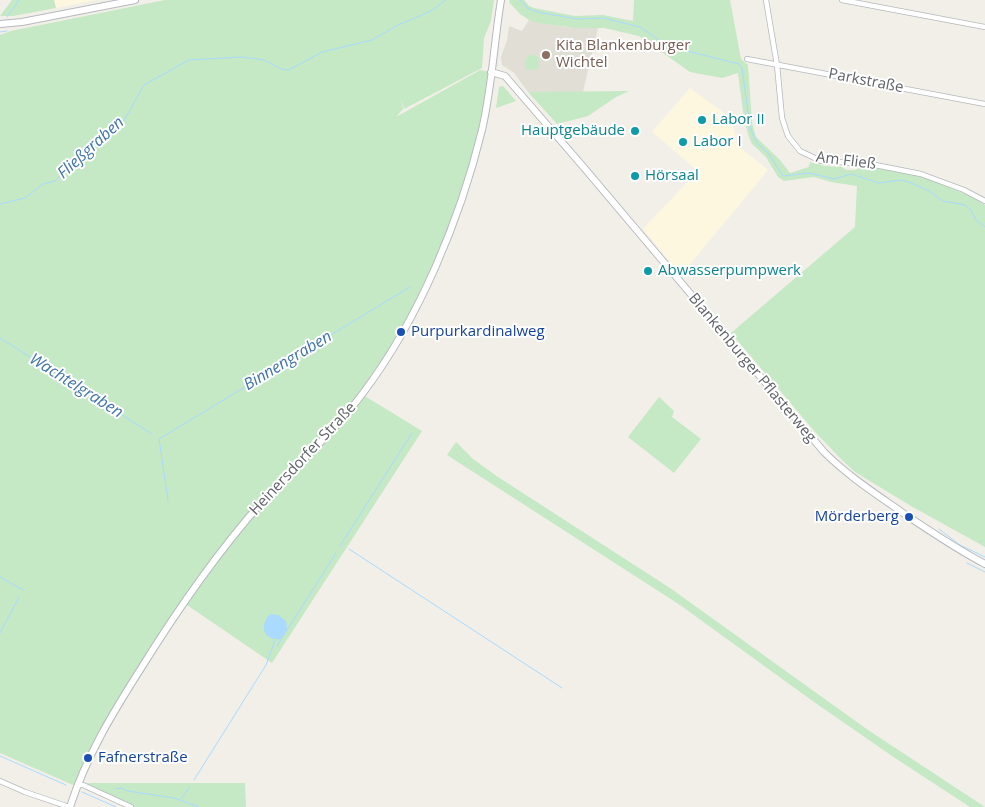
<!DOCTYPE html>
<meta charset="utf-8">
<style>
body{margin:0}
canvas{display:block;background:#f1efe8}
</style>
<canvas width="985" height="807"></canvas>
<script>
const g = document.querySelector('canvas').getContext('2d');
g.lineJoin = 'round';
function paint(path, color) {
  g.fillStyle = color;
  g.fill(path, 'evenodd');
}
function strokePath(path, color, width, dash) {
  g.strokeStyle = color;
  g.lineWidth = width;
  g.lineCap = dash ? 'butt' : 'round';
  g.setLineDash(dash || []);
  g.stroke(path);
}
function label(font, color, halo, rows, align = 'center') {
  g.font = font + ' "Open Sans",sans-serif';
  g.lineWidth = 4;
  g.setLineDash([]);
  g.textBaseline = 'middle';
  g.strokeStyle = halo;
  g.fillStyle = color;
  for (const [text, x, y, turn = 0] of rows) {
    g.save();
    g.translate(x, y);
    g.rotate((+turn || 0) * Math.PI / 180);
    g.textAlign = isNaN(turn) ? turn : align;
    if (halo) g.strokeText(text, 0, 0);
    g.fillText(text, 0, 0);
    g.restore();
  }
}
const commercial = new Path2D(`
 M54,0H97L56,8Z
 M690,88L732,119L737,145L768,170L681,275L643,229L698,171L652,132Z`);
const education = new Path2D(`
 M529,20L565,27L598,28L583,92H528L514,73L502,65L501,57L507,40L509,26L522,31Z`);
const green = new Path2D(`
 M12,0H54L56,8L13,16H0Z
 M165,0H494L491,21L484,38L482,68L404,109L401,98L403,109L396,117L475,73L480,70L491,72L486,110L455,218L417,305L363,395L422,431L272,663L184,603L107,723L77,785H73L0,753V35L11,31Z
 M510,0H524L529,6L534,8L575,16L603,15L633,21L634,0H730L741,59L748,65L752,123L756,137L780,160L790,173L809,167L810,162L825,166L842,167L846,170H855L863,166L887,168L928,179L970,196L985,205V547L911,506L855,472L841,459L816,433L731,333L855,227L857,186L831,182L814,177L784,181L778,177L766,157L752,144L749,137L744,119L738,73L722,78L690,72L639,36L604,28H576L538,23L529,20L520,14L509,2Z
 M530,54L539,57L538,70L525,69L526,59Z
 M503,86L516,101L496,108L499,87Z
 M629,91L616,97L588,116L557,124L528,92Z
 M659,397L674,411L672,417L701,439L674,473L628,437Z
 M456,442L473,459L498,477L670,588L868,730L985,807H970L895,758L814,702L680,605L447,455Z
 M91,783H245L246,807H135L85,784Z`);
const water = new Path2D(`
 M270,614L278,615L286,621L287,629L281,639C263,641 259,626 270,614Z`);
const stream = new Path2D(`
 M520,0L527,8L537,12L577,19L603,18L640,27L667,46L739,64L742,68L750,127L754,137L757,143L768,153L783,176L809,173L834,179L851,174L879,183L900,180L909,182L929,191L943,201L965,205L970,209L977,221L985,227
 M7,17L19,0
 M0,32L7,31
 M0,204L25,198L43,184L55,181L90,147L110,135L122,124L144,85L189,60L242,57L264,60L281,69L289,70L322,52L372,40L398,25L431,11L446,0
 M0,338L152,434
 M168,500L159,439L410,287
 M939,529L960,545L985,557
 M340,546L412,433
 M349,549L562,688
 M967,563L985,572
 M0,577L23,590
 M0,633L19,597
 M277,646L336,553
 M0,756L66,785
 M194,780L266,665L275,640
 M116,789L121,788L128,791L174,798L199,807
 M82,792L116,807
 M181,799L189,788`);
const street = new Path2D(`
 M766,0L777,65L782,118L788,136L800,151L821,161L870,164L921,174L964,190L985,201
 M842,0L985,27
 M747,59L985,104
 M0,781L25,792L69,807
 M77,785H83L131,807`);
const secondary = new Path2D(`
 M0,24L22,22L135,0
 M491,72L505,76L586,170L824,452C848,476 876,494 903,513C930,531 956,549 985,564
 M70,807C86,757 112,714 140,670C176,612 216,554 261,503C295,466 333,434 363,393C419,319 460,220 482,130C492,87 494,43 501,0`);
const markers = [
 [546,55,5,"#8d6e63"],
 [702,120,5,"#0f9aa8"],
 [635,131,5,"#0f9aa8"],
 [683,142,5,"#0f9aa8"],
 [635,176,5,"#0f9aa8"],
 [648,271,5,"#0f9aa8"],
 [401,332,5,"#1a4fb4"],
 [909,517,5,"#1a4fb4"],
 [88,758,5,"#1a4fb4"]
];
const educationNames = [
 ["Kita Blankenburger",556,46],
 ["Wichtel",556,63]
];
const streetNames = [
 ["Parkstraße",866,81,11],
 ["Am Fließ",846,161,7],
 ["Blankenburger Pflasterweg",752,368,50],
 ["Heinersdorfer Straße",303,459,-47]
];
const cultureNames = [
 ["Labor II",712,120],
 ["Hauptgebäude",625,131,"right"],
 ["Labor I",693,142],
 ["Hörsaal",645,176],
 ["Abwasserpumpwerk",658,271]
];
const transitNames = [
 ["Purpurkardinalweg",411,332],
 ["Mörderberg",899,517,"right"],
 ["Fafnerstraße",98,758]
];
const waterNames = [
 ["Fließgraben",91,148,-42],
 ["Binnengraben",288,361,-31],
 ["Wachtelgraben",76,386,32]
];
paint(commercial, '#fef7e0');
paint(education, '#e1ded6');
paint(green, '#c5e8c5');
paint(water, '#aadaff');
strokePath(stream, '#aadaff', 1);
strokePath(street, '#b5b8bc', 6);
strokePath(secondary, '#b6babf', 8);
strokePath(street, '#fff', 4.5);
strokePath(secondary, '#fff', 6);
for (const [x, y, r, color] of markers) {
  const dot = new Path2D();
  dot.arc(x, y, r, 0, 2 * Math.PI);
  g.fillStyle = color;
  g.fill(dot);
  strokePath(dot, '#fff', 2);
}
label('15px', '#785e54', '#fff', educationNames, 'left');
label('15px', '#5f6368', '#fff', streetNames);
label('15px', '#0d838f', '#fff', cultureNames, 'left');
label('15px', '#164399', '#fff', transitNames, 'left');
label('italic 16px', '#4174aa', '#fff', waterNames);
</script>
